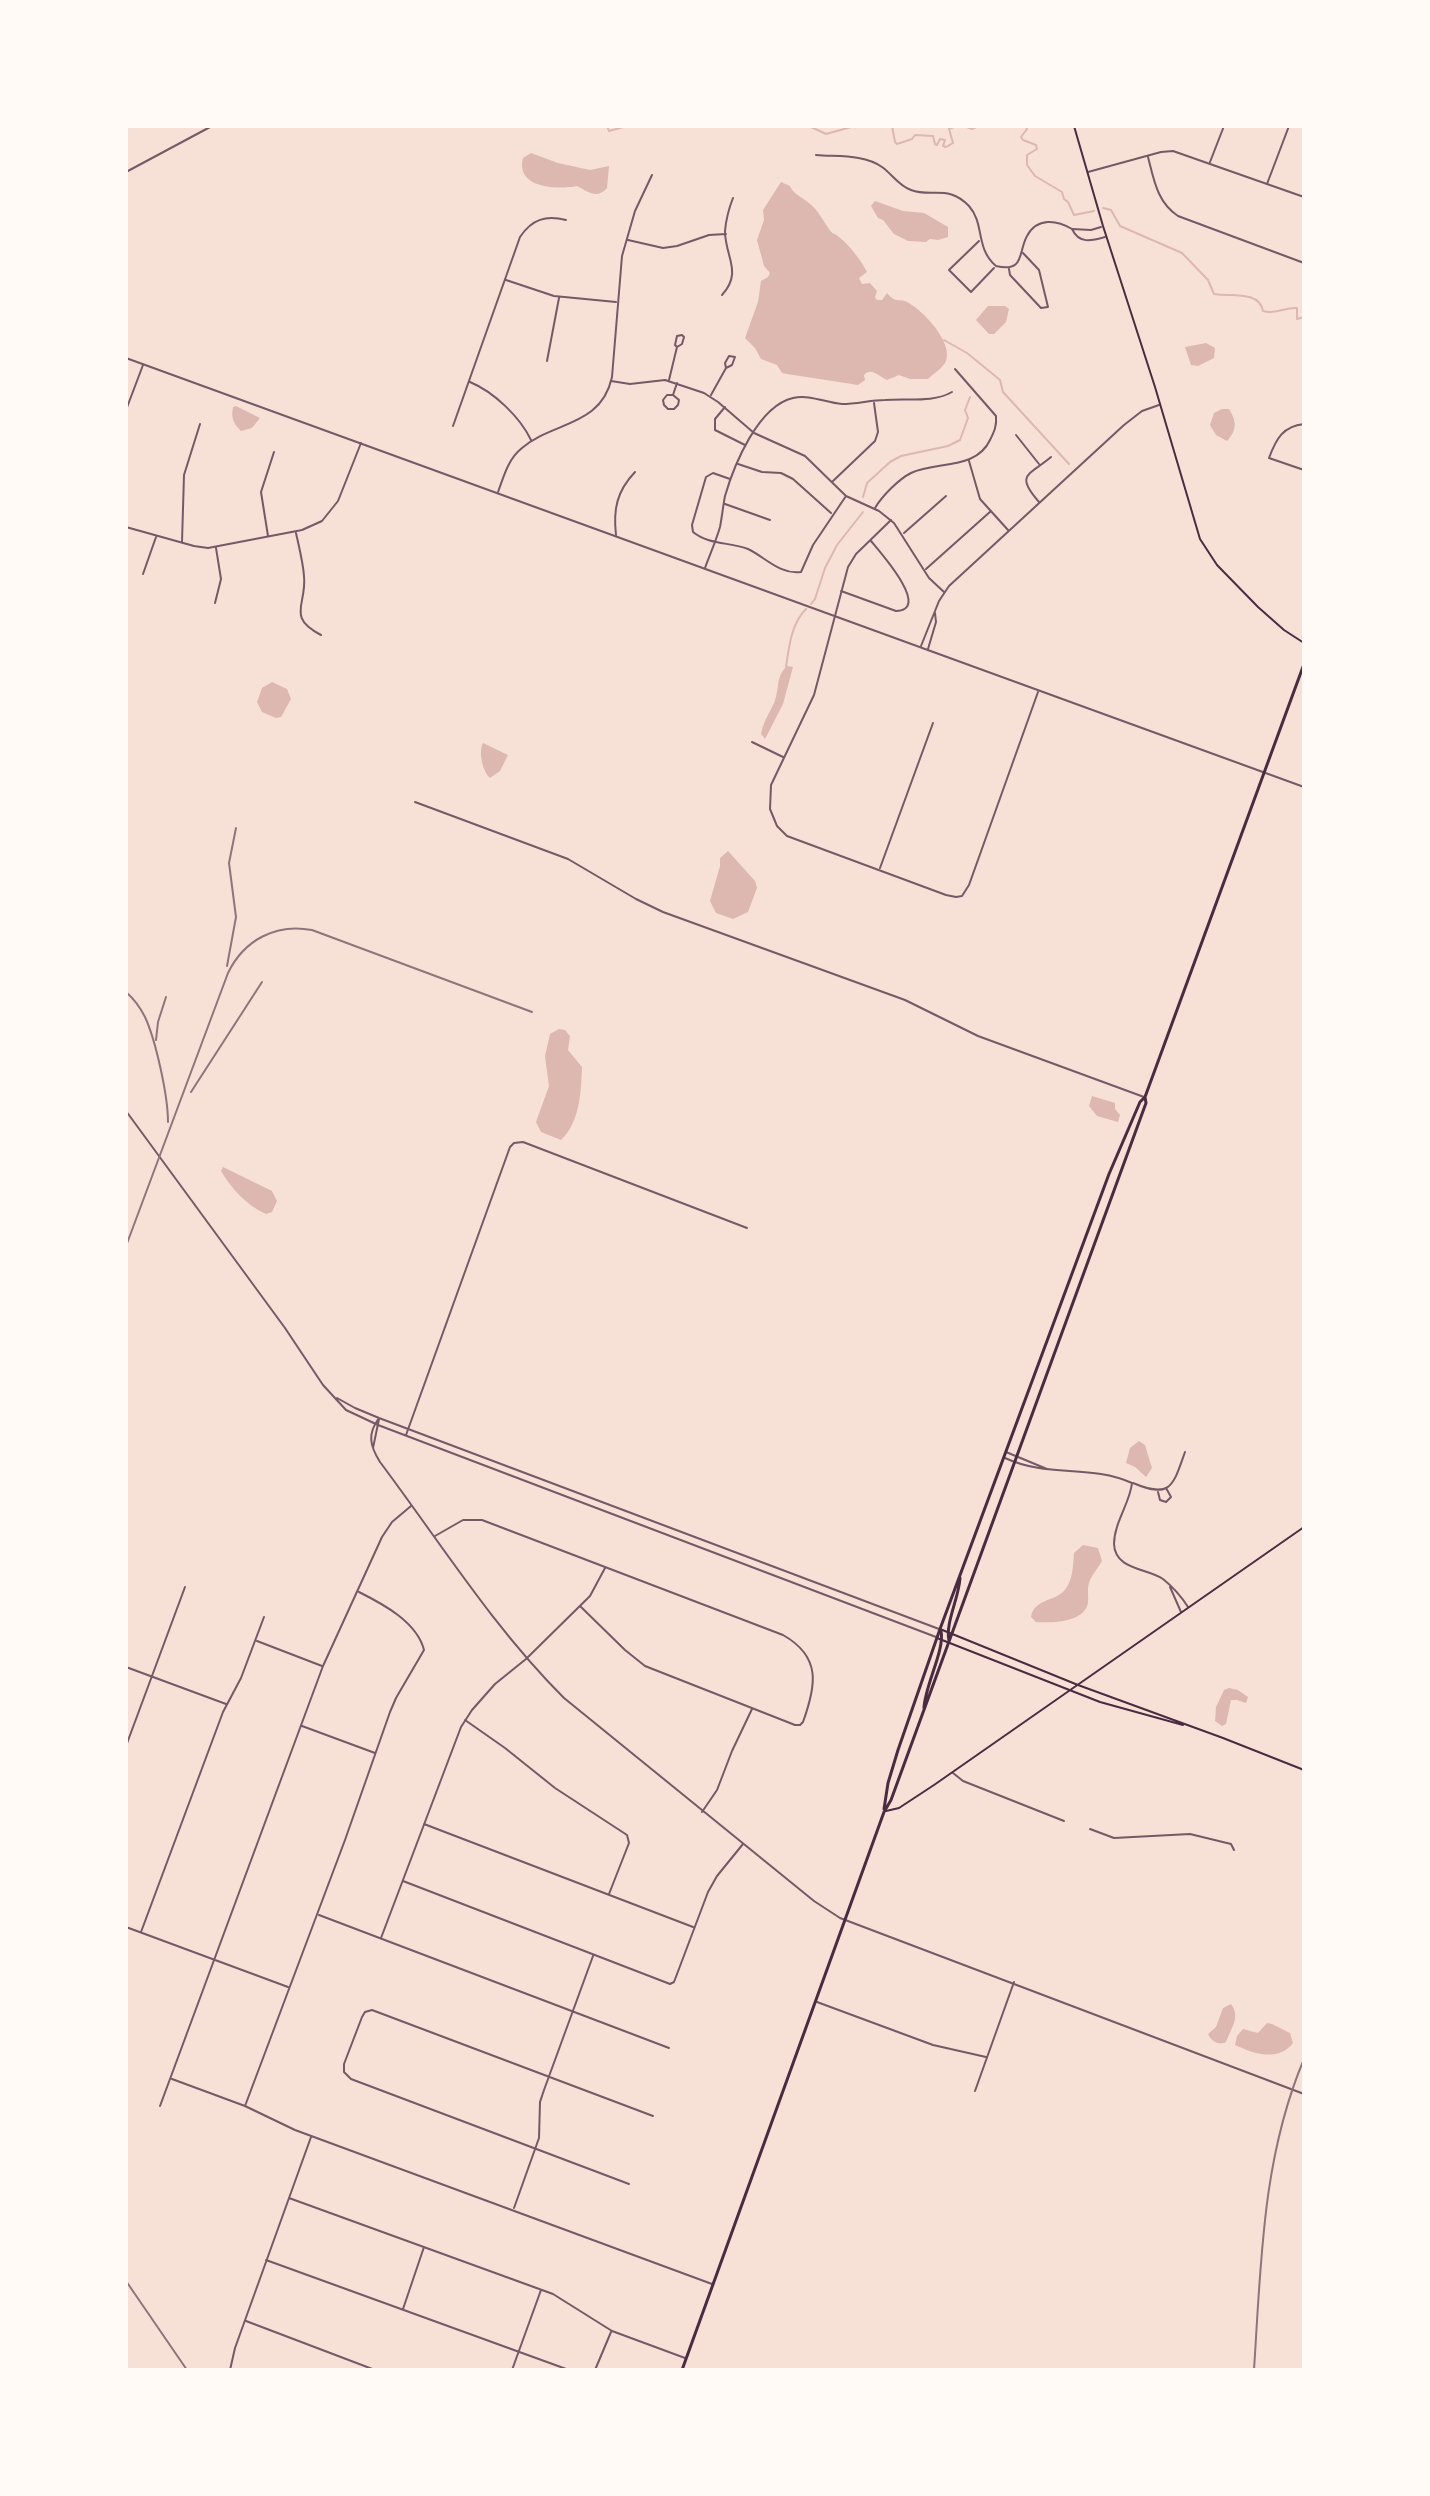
<!DOCTYPE html>
<style>
body{margin:0}
#map{position:relative;width:1430px;height:2496px;overflow:hidden;background:#f7e1d7;font-family:Bitter,serif}
canvas{display:block}
.frame{position:absolute;inset:0;border:128px solid #fffaf5;pointer-events:none}
</style>
<div id="map">
<canvas width="1430" height="2496"></canvas>
<div class="frame"></div>
</div>
<script>
const g = document.querySelector('canvas').getContext('2d');
g.lineJoin = 'round';
function paint(path, color) {
  g.fillStyle = color;
  g.fill(path, 'evenodd');
}
function strokePath(path, color, width, dash) {
  g.strokeStyle = color;
  g.lineWidth = width;
  g.lineCap = dash ? 'butt' : 'round';
  g.setLineDash(dash || []);
  g.stroke(path);
}
const water = new Path2D(`
 M531,153L558,163L590,170L609,166L607,188C597,200 587,191 577,186C557,190 515,188 523,158Z
 M781,182L790,186C794,195 801,196 809,203C818,210 822,219 829,229C834,236 832,231 839,237C850,246 861,260 867,272L859,278L862,284L870,283L877,291L875,297L877,300H882L887,293C897,305 899,297 909,303C924,312 953,342 946,361C943,368 933,374 928,379H910L899,375L887,380C878,376 871,367 864,375L865,380L858,385L787,374L782,373L777,365L761,359L755,348L745,338L758,302L761,281L768,277L770,273L764,266L757,240L764,220L763,210Z
 M875,201L903,211L924,213L948,227V237L938,240L930,239L926,242L908,241L894,234L883,220L878,218L871,206Z
 M988,306H1005L1009,309L1006,322L994,334H989L976,320Z
 M1206,343L1215,348L1214,358L1198,366L1191,365L1185,347Z
 M236,406L260,418L252,428L241,431C233,423 231,418 233,407Z
 M1222,409H1229C1237,422 1237,430 1227,441L1216,435L1210,425L1214,413Z
 M787,666L793,667L783,704L765,739L761,734C763,722 769,714 774,703C780,689 775,677 787,666Z
 M272,682L287,689L291,699L281,717L276,718L262,712L257,702L262,688Z
 M483,743L508,755L500,771L490,778C483,772 478,752 483,743Z
 M728,851L755,881L757,888L748,912L733,919L716,913L710,901L720,866V858Z
 M559,1029L565,1030L570,1036L568,1050L582,1067C581,1092 580,1122 561,1140L541,1132L536,1122L549,1086L545,1056L550,1034Z
 M1092,1096L1115,1103V1109L1120,1115L1118,1122L1097,1116L1089,1106Z
 M223,1167L272,1191L277,1201L272,1212L266,1214C247,1206 231,1188 221,1171Z
 M1139,1441L1145,1445L1152,1468L1146,1477L1135,1467L1126,1463L1130,1448Z
 M1083,1545L1098,1548L1102,1561C1099,1567 1094,1572 1091,1578C1086,1587 1089,1594 1088,1603C1084,1623 1051,1623 1036,1622L1031,1617C1034,1599 1053,1602 1064,1591C1073,1581 1073,1566 1074,1553Z
 M1229,1688L1238,1690L1248,1697L1246,1703L1237,1700H1231L1226,1724L1222,1726L1215,1721L1216,1707L1224,1690Z
 M1231,2004C1241,2017 1231,2028 1226,2042C1219,2046 1211,2041 1208,2034L1216,2027L1223,2008Z
 M1267,2023L1272,2024L1290,2033L1293,2043C1278,2062 1254,2054 1235,2045L1237,2036L1243,2029L1258,2033Z`);
const stream = new Path2D(`
 M607,126L609,131L627,126
 M809,126L826,134L855,126
 M892,126L895,142L897,144L912,139L915,135L933,136L935,144L937,145L940,139L945,140L943,146L946,147L953,143L949,129L956,126
 M964,126L972,129L978,126
 M1006,126H1025L1027,129L1021,137L1023,140L1036,145L1037,149L1027,155V165L1035,176L1062,192L1064,199L1068,202L1074,215L1094,211
 M1103,208L1111,210L1120,226L1182,253L1208,280L1214,294C1230,297 1259,290 1263,311C1275,315 1285,307 1297,308V319L1304,317
 M944,340L967,353L994,375L1000,380L1003,392L1069,464
 M863,497L867,483L890,462L901,456L948,446L960,440L968,418L965,410L970,397
 M811,604L815,599L825,568L837,545L863,512
 M786,667C789,647 791,624 806,609`);
const minor = new Path2D(`
 M816,155C837,157 864,154 882,167C892,174 899,186 911,190C932,198 948,184 969,206C985,224 975,248 996,266C1025,273 1018,252 1027,236C1037,217 1057,220 1072,229
 M1148,157C1154,180 1157,202 1178,216L1304,263
 M1210,162L1224,126
 M1088,172L1161,152L1173,151L1304,197
 M1267,184L1289,126
 M1101,227L1091,230L1072,229C1079,244 1091,241 1105,237
 M628,240L663,248L677,246L709,235L726,234
 M979,241L949,270L971,292L994,268
 M1009,269L1010,275L1041,308L1048,307L1039,270L1023,253
 M506,280L554,296L616,302
 M722,295C743,272 725,257 725,231C726,220 729,208 733,198
 M547,361L559,298
 M669,380L677,347L675,345L677,336L682,335L684,337L682,344L677,347
 M611,381L630,384L665,380L704,393L718,402L754,433L805,456L846,496L879,511L894,523L929,578L944,592
 M470,382C494,392 520,417 531,440
 M673,395L679,400L678,405L674,409H668L664,405L663,400L667,395H673L677,383
 M711,395L726,368L725,363L729,356L735,357L732,365L726,368
 M725,407L715,419V430L745,445
 M126,410L143,365
 M1304,424C1283,426 1276,439 1269,458L1304,470
 M453,426L520,237C532,219 546,215 566,220
 M1016,435L1039,464
 M969,461L980,499L1008,530
 M738,464L762,472L781,473L793,479L831,513
 M730,479L713,473L706,477L692,525L693,532C709,545 730,542 748,549C765,557 780,575 801,572L813,545L846,496
 M833,481L875,441L878,432L874,403
 M498,492C504,476 508,459 522,448C554,421 601,427 612,377L622,256L635,211L652,175
 M1039,502C1014,474 1030,475 1051,457
 M725,504L770,520
 M875,508C882,496 899,479 911,473C937,461 976,470 990,440C994,432 997,426 996,416L955,369
 M891,520L856,554L848,567L814,695L771,785L770,809L777,826L787,836L946,895L956,897L962,896L969,885L1038,692
 M126,527L194,546L208,548L302,530L322,521L338,501L361,443
 M296,533C299,547 303,562 304,576C307,605 286,617 321,635
 M904,533L946,496
 M616,535C613,509 617,491 635,472
 M268,536L261,492L274,452
 M182,542L184,475L200,424
 M705,568C710,554 716,541 720,527C722,517 723,506 725,496C734,465 758,406 793,398C810,394 826,403 842,404C857,404 871,400 885,400C907,398 933,403 952,392
 M926,569L991,511
 M143,574L156,537
 M841,591L896,611C932,610 880,552 871,541
 M215,603L221,579L216,548
 M921,646L939,601L949,586L1124,425L1142,411L1159,405
 M928,649L936,622L935,613
 M752,742L783,757
 M415,802L568,859L636,899L663,912L905,1000L978,1036L1144,1097
 M880,868L933,723
 M406,1435L510,1147L514,1143L523,1142L747,1228
 M1006,1452L1047,1469
 M1005,1458C1048,1478 1090,1464 1132,1483C1130,1503 1114,1523 1114,1544C1115,1570 1147,1568 1163,1579C1173,1587 1181,1596 1188,1607
 M1133,1483C1171,1499 1173,1486 1185,1452
 M1158,1492L1160,1500L1166,1502L1171,1497L1166,1488
 M435,1536L463,1520H482L783,1635C822,1657 816,1686 803,1722L800,1725H795L645,1666L625,1650L580,1606
 M1170,1587L1181,1612
 M257,1641L322,1666
 M126,1667L226,1704
 M465,1720L505,1748L555,1788L627,1835L629,1843L609,1894
 M302,1726L375,1753
 M126,1746L185,1587
 M953,1773L963,1781L1064,1821
 M702,1812L717,1790L732,1751L752,1709
 M424,1824L693,1927
 M1090,1829L1114,1838L1190,1834L1231,1844L1234,1850
 M403,1881L670,1984L674,1982L708,1892L717,1876L743,1844
 M319,1915L669,2048
 M126,1927L288,1987
 M141,1932L223,1712L241,1678L264,1617
 M381,1938L461,1727L472,1710L495,1684L526,1659L590,1596L605,1568
 M817,2002L933,2045L986,2057
 M172,2079L245,2106L295,2130L712,2284
 M975,2091L1014,1982
 M160,2106L323,1666L382,1537L392,1522L411,1506
 M245,2106L345,1840L390,1712L396,1698L424,1650C417,1622 383,1604 359,1592
 M629,2184L351,2079L344,2072V2064L362,2017L365,2012L372,2010L653,2116
 M289,2198L553,2294L612,2331L685,2358
 M514,2208L539,2138L540,2102L544,2090L593,1956
 M266,2260L569,2370
 M403,2309L424,2247
 M246,2321L375,2370
 M230,2370L235,2348L311,2137
 M512,2370L541,2290
 M595,2370L611,2332`);
const tertiary = new Path2D(`
 M126,172L212,126
 M126,358L1304,787
 M126,1111L285,1328L323,1385L346,1410L378,1425L936,1637
 M337,1398L355,1408L379,1418L939,1629
 M379,1418C367,1434 370,1446 380,1462C440,1542 493,1627 564,1698L814,1901L840,1918L1304,2094
 M373,1448L379,1419`);
const secondary = new Path2D(`
 M1074,126L1103,226L1155,387L1200,539L1217,565L1258,607L1284,630L1304,643
 M940,1629L1078,1685L1223,1738L1304,1770
 M937,1638L1100,1702L1183,1725
 M886,1811L899,1808L934,1785L1304,1527`);
const primary = new Path2D(`
 M949,1641C945,1623 959,1598 960,1578
 M924,1708C925,1685 945,1650 941,1631
 M884,1809L888,1783L898,1750L940,1629L1109,1174L1140,1102L1145,1097
 M682,2370L884,1812L891,1800L1146,1103L1145,1097L1304,664`);
const rail = new Path2D(`
 M227,966L236,917L229,863L236,828
 M126,992C134,999 140,1007 145,1017C156,1041 168,1096 168,1122
 M156,1040L158,1022L166,997
 M191,1092L262,982
 M126,1246L228,973C244,940 276,923 312,930L532,1012
 M126,2281L187,2370
 M1254,2370C1261,2264 1262,2158 1304,2059`);
paint(water, '#dcb8b0');
strokePath(stream, '#dcb8b0', 2);
strokePath(minor, '#755966', 2);
strokePath(tertiary, '#755966', 2);
strokePath(secondary, '#4a2c40', 2);
strokePath(primary, '#4a2c40', 3);
strokePath(rail, '#8f747c', 2);
</script>
